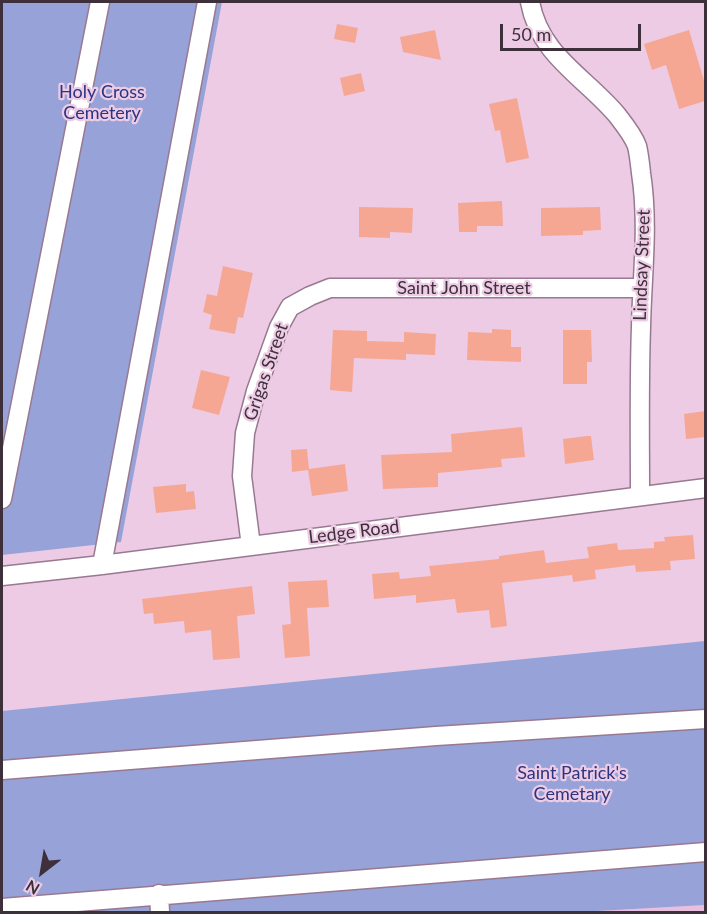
<!DOCTYPE html>
<style>
body{margin:0}
#map{position:relative;width:707px;height:914px;overflow:hidden;background:#edcbe5;font-family:Lato,sans-serif}
canvas{display:block}
.frame{position:absolute;inset:0;border:3px solid #3e303b;pointer-events:none}
.north{position:absolute;left:12px;top:842px;width:60px;height:60px;-webkit-text-stroke:4px #edcbe5;paint-order:stroke;rotate:211deg;font-size:16px;font-weight:700;line-height:24px;text-align:center;color:#3e303b}
.north::after{content:'';display:block;margin:auto;width:21px;height:27px;background:#3e303b;clip-path:polygon(50% 0,100% 100%,50% 72%,0 100%)}
.scale{position:absolute;left:500px;top:24px;width:141px;height:27px;box-sizing:border-box;border:3px solid #3e303b;border-top:0;padding-left:8px;font-size:18px;line-height:21px;white-space:nowrap;color:#3e303b;-webkit-text-stroke:4px #edcbe5;paint-order:stroke}
</style>
<div id="map">
<canvas width="707" height="914"></canvas>
<div class="frame"></div>
<div class="north">N</div>
<div class="scale">50 m</div>
</div>
<script>
const g = document.querySelector('canvas').getContext('2d');
g.lineJoin = 'round';
function paint(path, color) {
  g.fillStyle = color;
  g.fill(path, 'evenodd');
}
function strokePath(path, color, width, dash) {
  g.strokeStyle = color;
  g.lineWidth = width;
  g.lineCap = dash ? 'butt' : 'round';
  g.setLineDash(dash || []);
  g.stroke(path);
}
function label(font, color, halo, rows, align = 'center') {
  g.font = font + ' Lato,sans-serif';
  g.lineWidth = 4.5;
  g.setLineDash([]);
  g.textBaseline = 'middle';
  g.strokeStyle = halo;
  g.fillStyle = color;
  for (const [text, x, y, turn = 0] of rows) {
    g.save();
    g.translate(x, y);
    g.rotate((+turn || 0) * Math.PI / 180);
    g.textAlign = isNaN(turn) ? turn : align;
    if (halo) g.strokeText(text, 0, 0);
    g.fillText(text, 0, 0);
    g.restore();
  }
}
const built = new Path2D(`
 M705,905V912H579Z`);
const green = new Path2D(`
 M2,2H222L121,542L2,555Z
 M705,641V905L579,912H2V711Z`);
const building = new Path2D(`
 M337,24L358,28L355,43L334,39Z
 M435,30L441,60L403,52L400,37Z
 M689,30L705,84V101L679,109L666,65L652,70L644,44Z
 M361,73L365,91L344,96L340,78Z
 M517,98L529,158L506,163L500,130L495,131L489,104Z
 M502,201L503,226H477V232H459L458,203Z
 M359,207L413,208L412,233L390,232V238L359,237Z
 M600,207L601,230L583,231V235L541,236V208Z
 M223,266L253,273L243,318L238,317L235,334L209,329L212,315L203,312L207,294L217,296Z
 M492,329L511,330V347H521V362L467,360L468,332L492,333Z
 M333,330L367,331V341L404,342V332L436,334L435,355L406,354V360L354,358L352,392L330,390Z
 M563,330H591L592,362H587V384H563Z
 M201,370L230,377L219,415L192,408Z
 M705,411V437L686,439L684,414Z
 M522,427L525,457L501,459L502,467L438,473V487L383,489L381,455L452,452L451,434Z
 M587,436H591L594,460L565,464L563,439Z
 M307,449L309,469L345,464L348,491L312,496L308,470L292,472L291,450Z
 M186,484V492L194,491L196,509L156,513L153,487Z
 M693,535L695,559L670,561L671,570L636,572L635,565L595,570L596,579L573,582L572,575L502,583L507,626L491,628L489,610L457,613L455,599L416,603V595L374,599L372,574L399,572L400,579L431,576L429,566L499,559V556L544,550L546,563L589,558L587,547L617,543L618,550L654,548V542L665,541L664,537Z
 M327,580L329,607L307,608L310,656L285,658L282,625L291,624L288,582Z
 M252,586L255,614L237,616L240,658L213,660L211,630L185,633L184,621L154,624L153,613L144,614L142,599Z`);
const minor = new Path2D(`
 M530,2C540,56 584,76 617,115C624,124 633,135 637,146C639,154 640,164 641,173C649,225 642,275 641,327C639,384 640,440 640,496
 M2,499L100,2
 M251,546L242,476L245,433L256,391L279,327L290,307L310,296L330,288H642
 M102,565L207,2
 M2,576L102,565L706,488
 M2,770L436,736L706,719
 M159,894L160,912
 M2,908L706,852`);
const parkNames = [
 ["Holy Cross",102,92],
 ["Cemetery",102,113],
 ["Saint Patrick's",572,773],
 ["Cemetary",572,794]
];
const streetNames = [
 ["Lindsay Street",642,265,-88],
 ["Saint John Street",464,288],
 ["Grigas Street",266,372,-71],
 ["Ledge Road",354,532,-7]
];
paint(built, '#e8bfde');
paint(green, '#97a3d8');
paint(building, '#f6a794');
strokePath(minor, '#987991', 21);
strokePath(minor, '#fff', 18);
label('18px', '#2c3480', '#edcbe5', parkNames);
label('18px', '#3e303b', '#edcbe5', streetNames);
</script>
